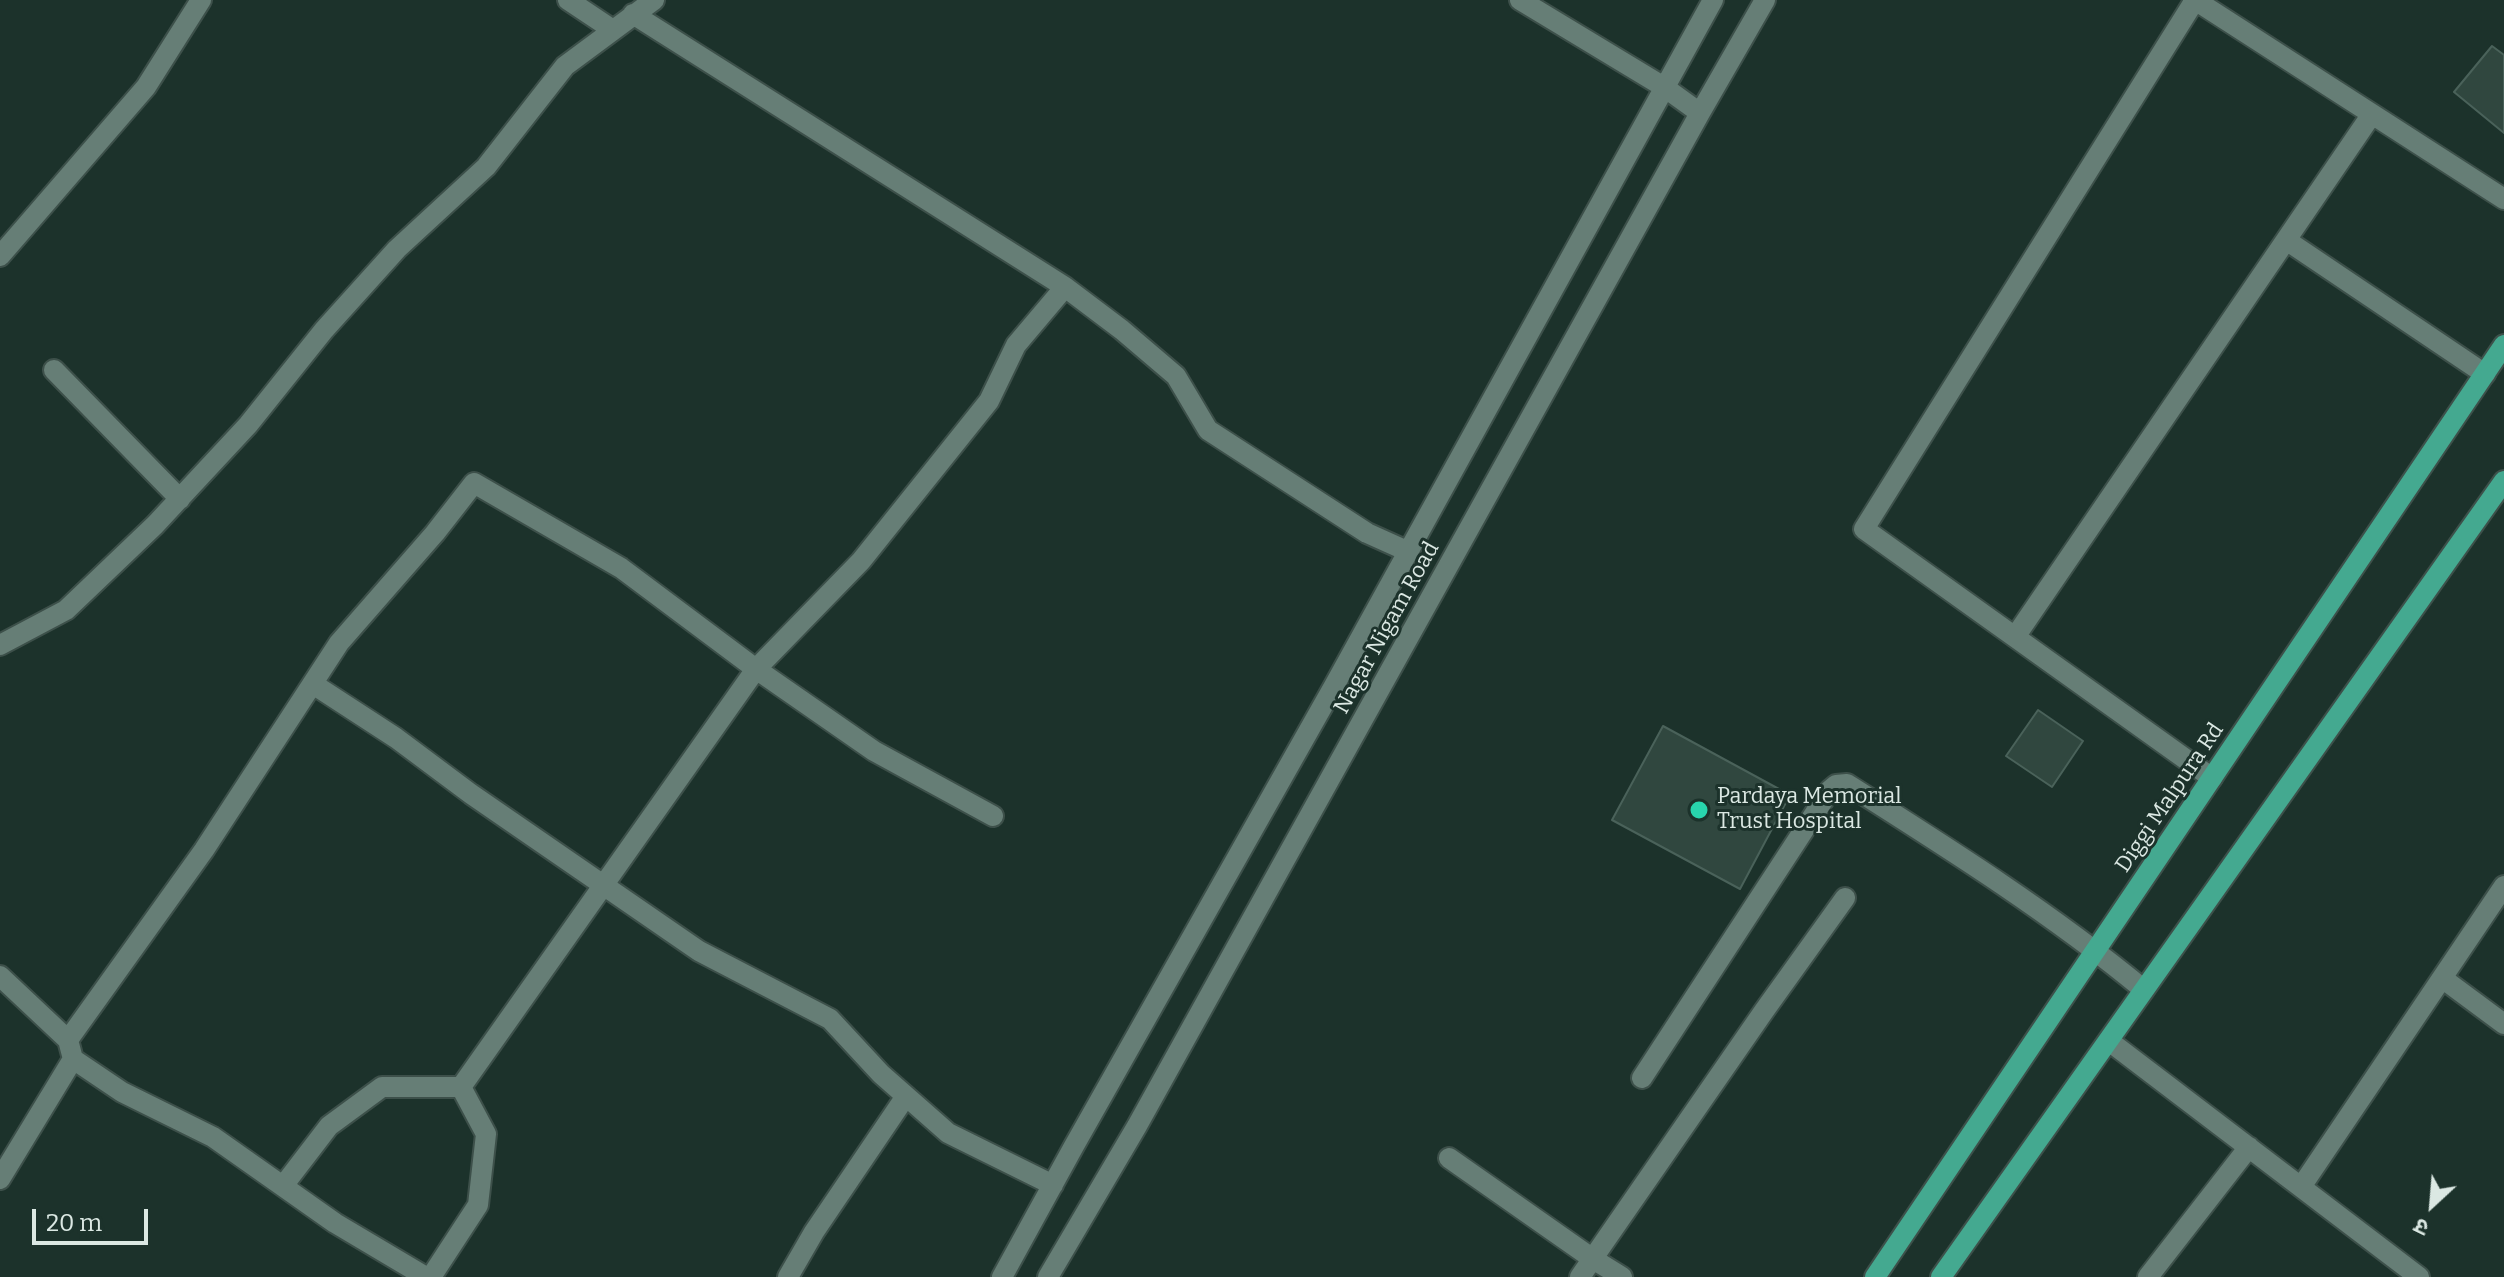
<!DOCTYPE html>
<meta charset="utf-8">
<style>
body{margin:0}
#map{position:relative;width:2504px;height:1277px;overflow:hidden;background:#1c322b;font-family:Bitter,"Noto Sans Devanagari",serif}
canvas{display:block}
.north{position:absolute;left:2392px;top:1165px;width:80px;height:80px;-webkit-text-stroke:6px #1c322b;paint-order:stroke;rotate:206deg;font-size:22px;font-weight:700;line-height:32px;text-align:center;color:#dbe8e3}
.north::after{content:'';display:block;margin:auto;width:28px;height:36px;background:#dbe8e3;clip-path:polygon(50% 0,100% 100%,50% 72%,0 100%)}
.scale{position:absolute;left:32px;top:1209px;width:116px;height:36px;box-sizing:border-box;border:4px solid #dbe8e3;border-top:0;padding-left:10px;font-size:24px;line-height:28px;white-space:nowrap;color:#dbe8e3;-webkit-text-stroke:6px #1c322b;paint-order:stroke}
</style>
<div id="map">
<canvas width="2504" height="1277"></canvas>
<div class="north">उ</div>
<div class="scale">20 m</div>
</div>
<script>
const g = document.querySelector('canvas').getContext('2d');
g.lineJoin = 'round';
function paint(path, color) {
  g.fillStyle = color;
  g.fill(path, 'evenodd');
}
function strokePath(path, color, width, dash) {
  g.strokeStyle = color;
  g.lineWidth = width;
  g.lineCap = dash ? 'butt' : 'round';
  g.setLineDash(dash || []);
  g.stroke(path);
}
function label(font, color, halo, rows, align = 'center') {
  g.font = font + ' Bitter,serif';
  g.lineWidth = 6;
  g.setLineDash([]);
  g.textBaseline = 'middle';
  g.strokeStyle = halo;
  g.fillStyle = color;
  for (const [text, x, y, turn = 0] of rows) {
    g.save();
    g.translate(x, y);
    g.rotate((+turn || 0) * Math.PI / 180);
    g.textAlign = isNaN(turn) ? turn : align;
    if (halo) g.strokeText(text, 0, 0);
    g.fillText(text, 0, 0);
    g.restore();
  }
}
const building = new Path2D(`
 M2492,46L2504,55V133L2454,92Z
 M2038,710L2083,741L2052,787L2006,756Z
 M1663,726L1790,795L1740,889L1612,820Z`);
const minor = new Path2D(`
 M568,0L613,30
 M1520,0L1664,87L1700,113
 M2195,0L1864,529L2212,778
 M2195,0L2504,199
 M633,14L1065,287
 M2286,240L2485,374
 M0,256L146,87L201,0
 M54,370L180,499
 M2015,637L2372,114
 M0,645L66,610L155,525L248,425L324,330L397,249L486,167L565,66L654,0
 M313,684L396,738L471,794L699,951L830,1019L881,1074L948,1133L1053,1185
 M0,976L68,1040
 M2442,978L2504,1024
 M2109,1041L2419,1277
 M73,1059L122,1092L213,1137L335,1223L426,1277
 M1642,1078L1830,790L1836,785L1847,784C1948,848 2051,913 2143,989
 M1449,1158L1593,1259L1622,1277
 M0,1179L73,1059L68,1040L204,850L339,643L435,533L474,483L621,568L756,669L874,751L993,816
 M283,1186L329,1126L382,1087H461
 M2301,1187L2504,886
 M431,1277L478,1205L486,1134L461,1087L756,669L861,561L989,401L1016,345L1065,287L1122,330L1176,376L1208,430L1367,533L1407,551
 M788,1277L814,1232L906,1096
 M1002,1277L1074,1146L1334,686L1713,0
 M1048,1277L1137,1126L1700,113L1765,0
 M1580,1277L1764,1011L1845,898
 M2148,1277L2249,1147`);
const major = new Path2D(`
 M1875,1277L2504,345
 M1941,1277L2504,481`);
const markers = [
 [1699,810,10,"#28d5ad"]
];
const streetNames = [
 ["Nagar Nigam Road",1387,628,-61],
 ["Diggi Malpura Rd",2170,798,-56]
];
const poiNames = [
 ["Pardaya Memorial",1717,797],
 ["Trust Hospital",1717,822]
];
paint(building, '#30473f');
strokePath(building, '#4a625a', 2);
strokePath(minor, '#3d504a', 24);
strokePath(major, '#3d504a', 24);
strokePath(minor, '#667e76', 20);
strokePath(major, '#44a990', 20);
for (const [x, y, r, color] of markers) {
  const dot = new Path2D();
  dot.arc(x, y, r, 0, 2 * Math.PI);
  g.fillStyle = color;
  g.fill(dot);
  strokePath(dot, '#1c322b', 3);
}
label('22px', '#dbe8e3', '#1c322b', streetNames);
label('22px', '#dbe8e3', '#1c322b', poiNames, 'left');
</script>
